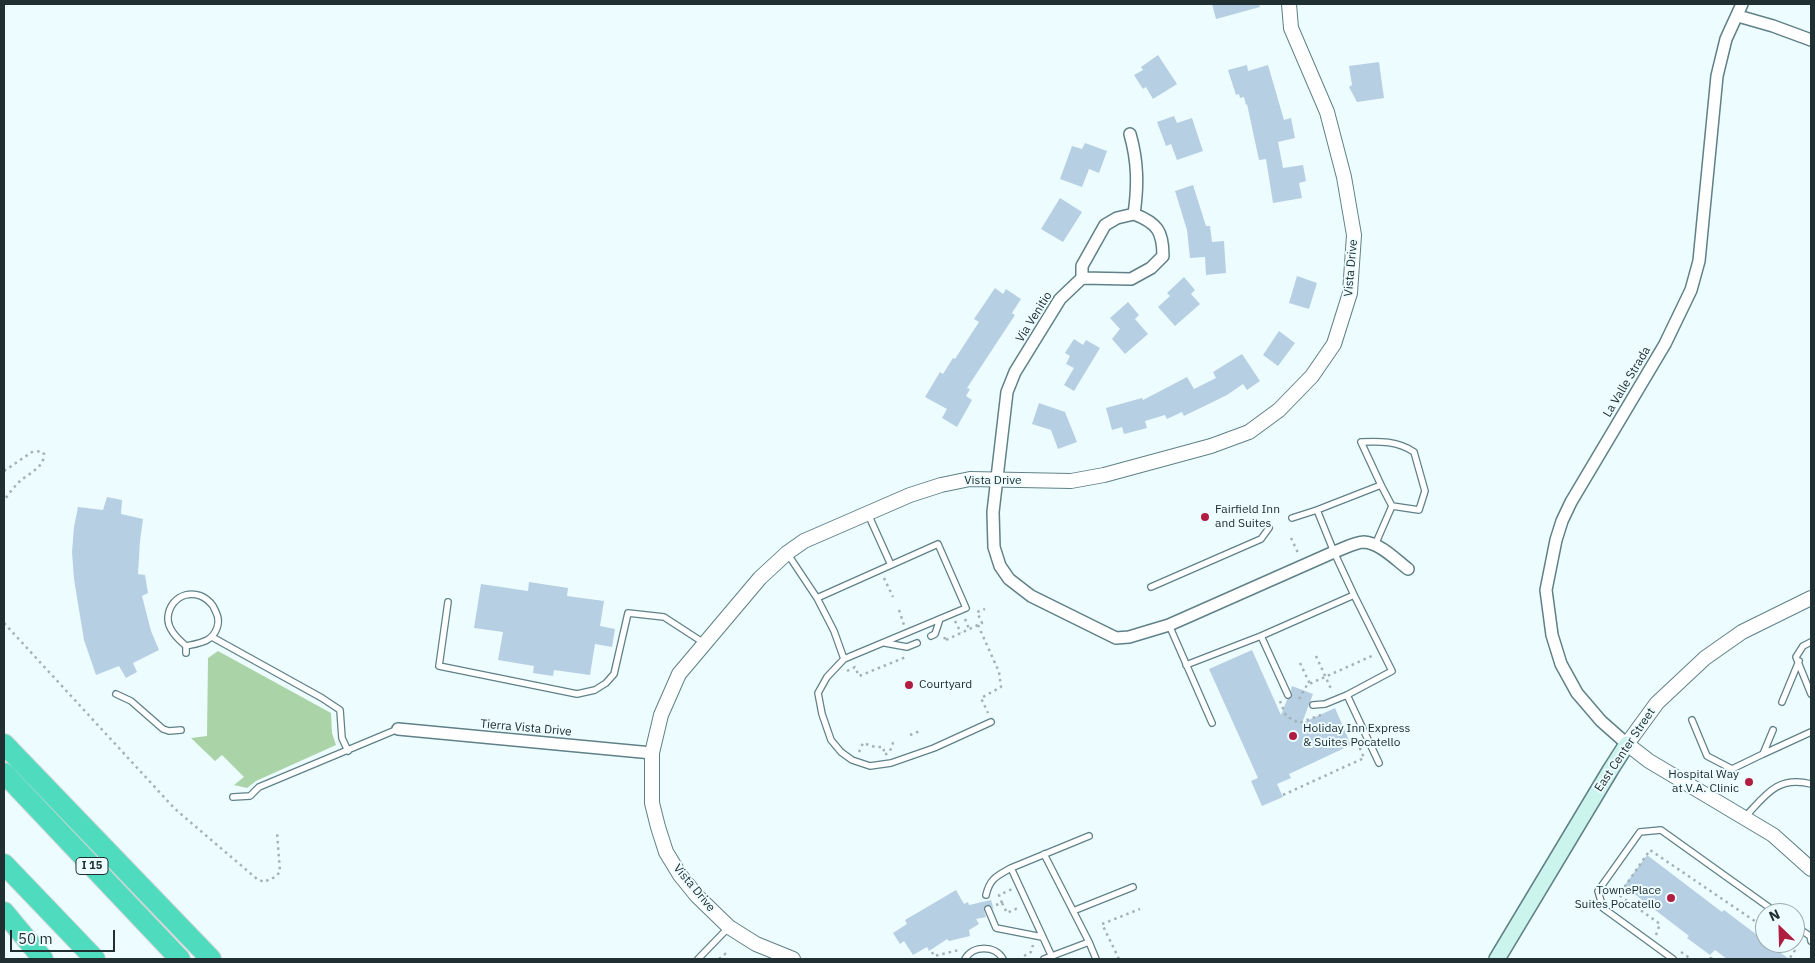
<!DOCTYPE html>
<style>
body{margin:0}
#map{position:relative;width:1815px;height:963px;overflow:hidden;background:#edfcff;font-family:"IBM Plex Sans",sans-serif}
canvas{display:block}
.frame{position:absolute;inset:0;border:5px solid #202f31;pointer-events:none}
.north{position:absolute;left:1755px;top:903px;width:50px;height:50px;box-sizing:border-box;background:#edfcff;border:1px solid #9baaad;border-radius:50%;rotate:336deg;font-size:14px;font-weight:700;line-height:20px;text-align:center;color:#202f31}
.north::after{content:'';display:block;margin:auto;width:18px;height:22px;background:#b11d40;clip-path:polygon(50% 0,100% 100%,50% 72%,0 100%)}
.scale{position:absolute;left:10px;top:930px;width:105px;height:22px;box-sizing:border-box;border:2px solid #202f31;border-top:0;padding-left:6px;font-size:15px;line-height:18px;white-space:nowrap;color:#202f31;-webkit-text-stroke:4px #edfcff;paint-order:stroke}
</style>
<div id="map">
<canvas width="1815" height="963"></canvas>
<div class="frame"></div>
<div class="north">N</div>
<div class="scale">50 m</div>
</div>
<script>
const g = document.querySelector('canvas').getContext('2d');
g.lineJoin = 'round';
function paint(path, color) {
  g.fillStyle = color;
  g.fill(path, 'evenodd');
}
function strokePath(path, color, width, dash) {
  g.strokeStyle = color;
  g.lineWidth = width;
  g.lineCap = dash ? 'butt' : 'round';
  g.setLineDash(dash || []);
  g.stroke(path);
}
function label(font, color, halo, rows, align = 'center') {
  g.font = font + ' "IBM Plex Sans",sans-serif';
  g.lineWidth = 4;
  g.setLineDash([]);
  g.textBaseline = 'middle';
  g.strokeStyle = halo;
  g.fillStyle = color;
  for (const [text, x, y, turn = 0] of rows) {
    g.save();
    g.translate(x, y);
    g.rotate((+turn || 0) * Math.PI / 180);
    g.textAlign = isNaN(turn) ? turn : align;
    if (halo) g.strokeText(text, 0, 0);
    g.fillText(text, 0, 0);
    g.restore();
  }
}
const green = new Path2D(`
 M218,651L331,713L332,733L336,745L256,781L247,788L234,785L244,777L222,755L215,761L191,738L207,736L208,658Z`);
const building = new Path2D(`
 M1212,4H1259L1260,7L1216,19Z
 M1158,55L1177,84L1153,99L1146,87L1143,89L1134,75L1143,70L1141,67Z
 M1379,62L1384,98L1357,102L1349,87L1352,85L1349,66Z
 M1247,65L1248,71L1268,65L1284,120L1291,118L1295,138L1278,142L1283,168L1303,165L1306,181L1299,183L1302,198L1273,203L1266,159L1259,160L1247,104L1246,105L1244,97L1240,98L1239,94L1236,95L1228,70Z
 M1174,116L1177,123L1192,118L1203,151L1177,160L1171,144L1166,146L1157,122Z
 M1085,143L1107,151L1099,173L1089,169L1082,187L1060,179L1072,146L1082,149Z
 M1193,185L1206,226H1210L1212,242L1224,241L1226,273L1206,275L1205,257L1190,258L1187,230L1175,191Z
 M1060,198L1082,212L1063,242L1041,229Z
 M1297,276L1317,283L1309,309L1289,303Z
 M1184,277L1195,290L1191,294L1200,304L1175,326L1158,307L1170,296L1167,293Z
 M995,288L1003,294L1006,289L1021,299L1012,313L1015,315L967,388L970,389L966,396L972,400L957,427L942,418L947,409L925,397L940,372L943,374L953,358L955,359L979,322L974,319Z
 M1128,302L1139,315L1135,319L1148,334L1125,354L1112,339L1120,329L1110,318Z
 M1279,331L1295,343L1278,366L1263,355Z
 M1074,339L1083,345L1086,340L1100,348L1074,391L1064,385L1074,368L1066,364L1070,356L1065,353Z
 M1242,354L1260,381L1247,390L1243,384L1227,395L1184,416L1182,412L1167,419L1165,415L1145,421L1147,428L1124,434L1122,427L1112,430L1106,408L1142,398L1143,400L1187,377L1194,389L1216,378L1213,372Z
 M1039,403L1065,412L1077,442L1058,449L1051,430L1032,424Z
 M107,497L122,500L121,514L143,519L140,541L138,574L145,575L148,593L142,596L151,631L159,650L133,663L137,672L126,678L119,666L96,675L84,640L74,579L72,552L74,527L78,507L103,510Z
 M529,582L568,588L567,596L604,601L600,626L615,629L612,647L595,644L590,675L554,670L553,676L533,673L534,666L498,660L503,632L474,628L481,584L528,591Z
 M1252,650L1281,715L1287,700L1292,697L1291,690L1292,686L1313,694L1302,723L1335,708L1351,745L1289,774L1291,778L1277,784L1283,797L1262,806L1251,781L1258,778L1209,669Z
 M1647,855L1722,912L1724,910L1765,941V943H1768L1789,959H1727L1715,950L1710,955L1687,938L1689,936L1624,886Z
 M956,890L964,904L968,902L969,905L991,900L994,910L990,905L985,906L984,910L986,917L976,919L979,924L969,930L970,936L949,941L947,939L929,951L927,947L913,955L904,941L900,944L893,933L907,924L905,920Z`);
const path = new Path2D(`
 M4,471L32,452L41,451L44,454C44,468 29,473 20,481C14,487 8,494 4,501
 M1291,538L1299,555
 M884,578L893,597
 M899,610L904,625
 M965,619L969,629
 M955,621L961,633
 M4,623L175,809L257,879L264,882L275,877L280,872L277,832
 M978,625L999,672L1001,687L981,698L988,713
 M945,637L944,641L982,623L977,612L985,609
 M1316,656L1332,691
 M1300,663L1310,684
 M847,671L855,667L859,676L906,657
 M1299,699L1307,685L1374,655
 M1280,701L1286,716L1299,723L1321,715
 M910,735L922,730
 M859,752L863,743L875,747H883L885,755L890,751L893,743L895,742
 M1283,795L1364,758L1359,746
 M1002,903L1007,913L1020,907
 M996,905L1002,903L999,895L1012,889
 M1656,935L1660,924L1619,895L1650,850L1765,928
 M1786,943L1796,949L1789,959
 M932,952L934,956L959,950
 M1681,952L1691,959
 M1024,956L1031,952L1033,945
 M719,959L725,954L730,953
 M1119,959L1102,924L1140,909
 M1710,959L1711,958L1713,959`);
const service = new Path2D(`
 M868,514L891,565
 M1292,518L1317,510
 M1375,545L1392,506
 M787,553L817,598
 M1151,587L1261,539L1269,528
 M1354,595L1392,671L1347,695L1379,763
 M448,602L439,666L577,694L595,690L606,683L614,674L628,613L664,617L704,643
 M1169,625L1212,723
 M931,636L935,634L940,619
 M1261,636L1288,695
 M212,637L322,698L340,710L342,738L348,751
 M1811,642L1803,646L1796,657L1811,694
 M885,643L907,647L917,643
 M186,653V646C200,643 212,642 217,628C220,619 217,614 213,606C198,585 170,594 168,617C167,629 178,639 186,646
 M844,659L834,631L817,598L938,544L966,608L844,659L827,677L818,693L822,714L831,740L841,752L852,760L870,766L891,763L934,748L991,722
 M1186,665L1261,636L1354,595L1334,552L1317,510L1381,485L1361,442C1380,441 1398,441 1414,452L1425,491L1419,510L1392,506L1381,485
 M116,694L131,701L163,729L169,731L181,730
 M1782,702L1799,661
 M1313,705L1325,704L1347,695
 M1692,720L1707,756L1732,769L1763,754
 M1773,730L1763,754L1811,732
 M233,797L250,796L259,787L398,729
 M1744,818C1765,796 1777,775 1811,784
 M1044,854L1089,942
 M986,895C990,878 997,876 1011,868
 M988,909L996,928L1042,937
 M1073,911L1133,887
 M1795,926L1810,936L1811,941
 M698,959L729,927
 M965,959C973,945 995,945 1003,959
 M1044,959L1089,942L1096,959
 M1053,959L1011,868L1089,836
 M1673,959L1603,908L1598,891L1640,832L1661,830L1777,913`);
const minor = new Path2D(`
 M1738,16L1773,26L1811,40
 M1130,134C1138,162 1138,186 1134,214C1157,223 1163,231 1163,256L1151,268L1131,279L1082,278L1060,299L1015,372L1007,392L993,512L994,547L1000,566L1009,579L1031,596L1116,638L1129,637L1169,625L1334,552C1343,549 1355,542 1364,542C1380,543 1396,560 1408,569
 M1082,278V266L1105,225L1117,218L1134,214
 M398,729L652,753
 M1627,744L1601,721L1577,693L1561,664L1552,635L1546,590L1556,540L1562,521L1571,502L1665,344L1691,290L1699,261L1717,76L1726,39L1742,4`);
const tertiary = new Path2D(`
 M1811,598L1742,632L1705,658L1657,703L1627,744L1649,761L1773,835L1811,869
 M793,959L756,944L729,927L697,896L680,875L666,852L658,827L652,803V753L661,715L679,674L760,578L787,553L804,541L910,495L941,485L970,479L1071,481L1104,475L1211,446L1249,432L1279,410L1312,376L1334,344L1350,293L1354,235L1344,177L1327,112L1291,28L1289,4`);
const secondary = new Path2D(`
 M1497,959L1611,769L1627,744`);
const motorway = new Path2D(`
 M4,744L211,959
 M4,773L180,959
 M4,864L95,959
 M4,912L43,959`);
const markers = [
 [1205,517,5,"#b11d40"],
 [909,685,5,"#b11d40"],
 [1293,736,5,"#b11d40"],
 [1749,782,5,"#b11d40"],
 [1671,898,5,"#b11d40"]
];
const shields = [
 [92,866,32]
];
const shieldNames = [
 ["I 15",92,866]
];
const streetNames = [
 ["Vista Drive",1351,268,-85],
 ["Via Venitio",1034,317,-58],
 ["La Valle Strada",1627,382,-59],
 ["Vista Drive",993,481],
 ["Tierra Vista Drive",526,728,5],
 ["East Center Street",1625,750,-56],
 ["Vista Drive",694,888,50]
];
const poiNames = [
 ["Fairfield Inn",1215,510],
 ["and Suites",1215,524],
 ["Courtyard",919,685],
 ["Holiday Inn Express",1303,729],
 ["& Suites Pocatello",1303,743],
 ["Hospital Way",1739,775,"right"],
 ["at V.A. Clinic",1739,789,"right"],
 ["TownePlace",1661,891,"right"],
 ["Suites Pocatello",1661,905,"right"]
];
paint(green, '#aad4a7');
paint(building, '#b6cfe3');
strokePath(service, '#5f8187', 8);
strokePath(minor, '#5f8187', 14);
strokePath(tertiary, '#5f8187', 16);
strokePath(secondary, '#5f8187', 18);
strokePath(motorway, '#d2d5d6', 22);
strokePath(path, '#a3b2b5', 2.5, [2.5, 4]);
strokePath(service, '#fff', 5.5);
strokePath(minor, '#fff', 11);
strokePath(tertiary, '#fff', 14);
strokePath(secondary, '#caf4ec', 15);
strokePath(motorway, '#4fdcbe', 20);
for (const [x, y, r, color] of markers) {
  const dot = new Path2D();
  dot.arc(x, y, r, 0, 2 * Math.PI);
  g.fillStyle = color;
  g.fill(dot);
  strokePath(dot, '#edfcff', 2);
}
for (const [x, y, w] of shields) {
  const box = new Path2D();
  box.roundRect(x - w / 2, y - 8.5, w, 17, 4);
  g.fillStyle = '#edfcff';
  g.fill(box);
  strokePath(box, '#202f31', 1);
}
label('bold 11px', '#202f31', null, shieldNames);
label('12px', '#202f31', '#edfcff', streetNames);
label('12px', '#202f31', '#edfcff', poiNames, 'left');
</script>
